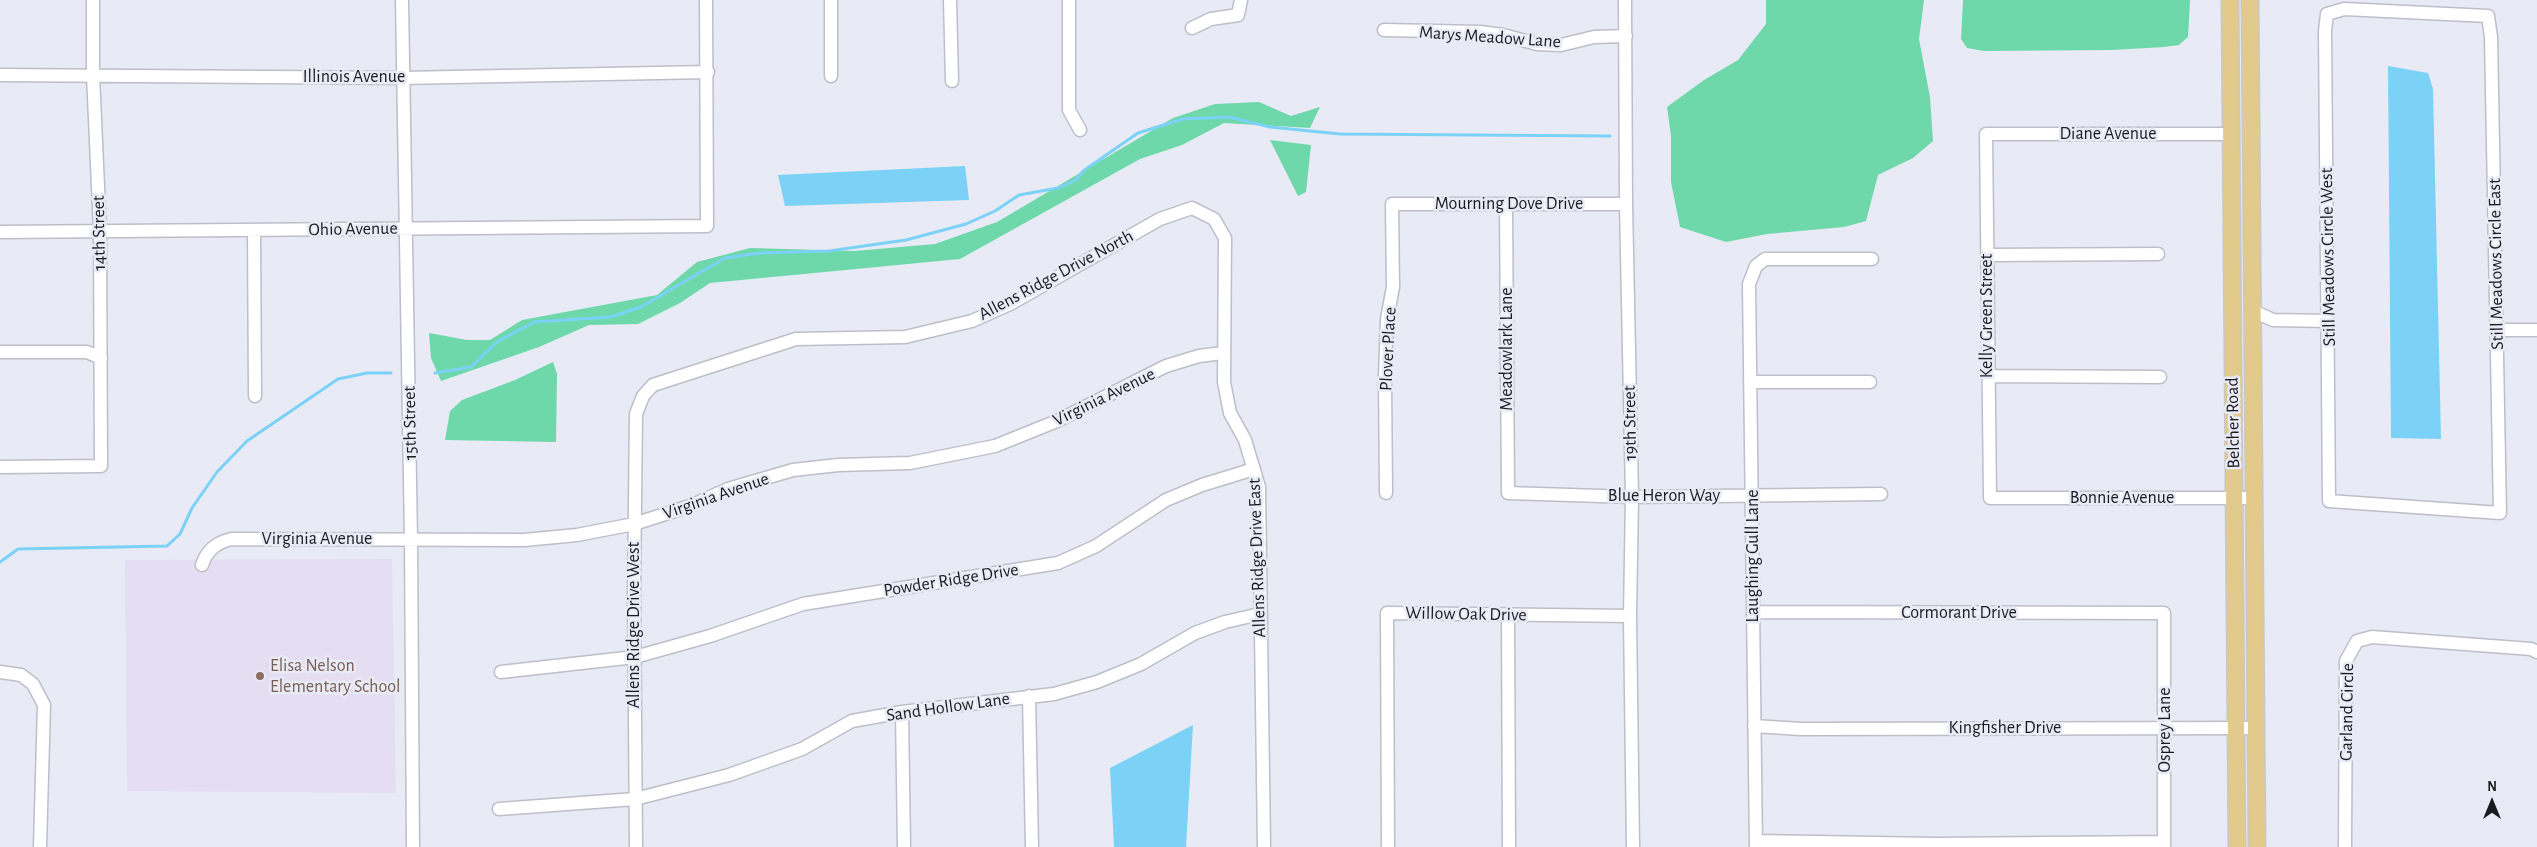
<!DOCTYPE html>
<style>
body{margin:0}
#map{position:relative;width:2537px;height:847px;overflow:hidden;background:#e8ebf5;font-family:"Alegreya Sans",sans-serif}
canvas{display:block}
.north{position:absolute;left:2467px;top:777px;width:50px;height:50px;-webkit-text-stroke:4px #e8ebf5;paint-order:stroke;rotate:0deg;font-size:14px;font-weight:700;line-height:20px;text-align:center;color:#1a1b1f}
.north::after{content:'';display:block;margin:auto;width:18px;height:22px;background:#1a1b1f;clip-path:polygon(50% 0,100% 100%,50% 72%,0 100%)}
</style>
<div id="map">
<canvas width="2537" height="847"></canvas>
<div class="north">N</div>
</div>
<script>
const g = document.querySelector('canvas').getContext('2d');
g.lineJoin = 'round';
function paint(path, color) {
  g.fillStyle = color;
  g.fill(path, 'evenodd');
}
function strokePath(path, color, width, dash) {
  g.strokeStyle = color;
  g.lineWidth = width;
  g.lineCap = dash ? 'butt' : 'round';
  g.setLineDash(dash || []);
  g.stroke(path);
}
function label(font, color, halo, rows, align = 'center') {
  g.font = font + ' "Alegreya Sans",sans-serif';
  g.lineWidth = 5;
  g.setLineDash([]);
  g.textBaseline = 'middle';
  g.strokeStyle = halo;
  g.fillStyle = color;
  for (const [text, x, y, turn = 0] of rows) {
    g.save();
    g.translate(x, y);
    g.rotate((+turn || 0) * Math.PI / 180);
    g.textAlign = isNaN(turn) ? turn : align;
    if (halo) g.strokeText(text, 0, 0);
    g.fillText(text, 0, 0);
    g.restore();
  }
}
const education = new Path2D(`
 M392,559L396,793L127,791L125,560Z`);
const green = new Path2D(`
 M1766,0H1924L1919,39L1930,97L1933,141L1913,158L1878,175L1866,221L1844,227L1767,234L1726,242L1680,227L1671,182V136L1667,107L1704,80L1738,60L1766,24Z
 M1963,0H2190L2188,37L2179,45L2164,47L2112,50L1984,51L1967,48L1961,39Z
 M1259,102L1291,116L1320,107L1310,128L1224,123L1182,145L1140,159L960,259L710,283L680,303L638,324L589,325L539,347L441,381L431,358L429,333L467,340H490L522,320L657,295L697,262L750,248L855,251L935,244L997,222L1173,118L1215,104Z
 M1270,140L1311,145L1306,192L1298,196Z
 M553,362L557,374L556,442L445,440L450,411L462,400L515,380Z`);
const water = new Path2D(`
 M2388,66L2428,73L2433,89L2441,439L2391,438Z
 M965,166L969,200L785,206L778,175Z
 M1193,725L1186,847H1114L1110,768Z`);
const stream = new Path2D(`
 M435,373L471,367L497,342L534,322L610,317L641,307L725,258L760,253L829,251L906,240L966,224L995,211L1019,195L1058,188L1076,180L1083,171L1138,133L1183,119L1229,117L1270,127L1340,134L1610,136
 M0,562L18,549L167,546L180,534L192,508L217,472L247,441L338,379L367,373H391`);
const minor = new Path2D(`
 M402,0L411,540L413,847
 M831,0V76
 M950,0L952,81
 M1069,0V110L1080,130
 M1625,0L1626,204L1632,497L1630,616L1633,847
 M2344,9L2488,16L2491,37L2500,513L2329,501L2325,31L2327,14Z
 M1192,28L1211,19L1238,15L1241,0
 M1384,30L1480,32L1503,35L1537,44L1561,45L1594,37L1626,36
 M0,75L402,78L708,72
 M2229,134H1986L1990,498H2253
 M1506,205L1508,493L1632,497L1881,494
 M254,231L255,396
 M0,232L707,226L706,0
 M1987,255L2158,254
 M2251,310L2273,320L2328,321
 M2497,330H2537
 M0,352H87L101,358
 M1988,376L2160,377
 M1750,382H1870
 M0,467L101,466L100,231L93,75V0
 M1386,493L1385,378L1387,319L1393,287L1392,204H1626
 M202,565C207,550 216,543 231,539L524,540L577,535L634,524L690,506L728,489L793,470L838,465L910,463L995,446L1057,421L1166,366L1199,356L1223,353
 M1754,612L2164,613V847
 M1508,615L1509,847
 M0,672L21,675L33,684L44,705L40,847
 M501,672L635,657L710,636L803,604L1058,563L1096,546L1166,500L1202,485L1254,469
 M1029,696L1032,847
 M902,712L904,847
 M1754,726L1801,729L2256,728
 M499,809L635,799L729,775L802,749L852,721L902,712L1054,694L1097,682L1141,664L1195,633L1225,622L1260,614
 M1756,841L1935,844L2164,842
 M636,847L634,589L636,414L643,396L653,385L796,339L905,337L972,321L1010,304L1160,219L1192,208L1214,219L1225,238L1224,382L1230,413L1245,440L1259,487L1264,847
 M1388,847L1387,613L1630,616
 M1756,847L1749,284L1756,266L1765,259H1872
 M2345,847L2346,661L2357,641L2372,637L2531,649L2537,652`);
const major = new Path2D(`
 M2230,0L2237,847
 M2250,0L2257,847`);
const markers = [
 [260,676,5,"#8d6e63"]
];
const streetNames = [
 ["Marys Meadow Lane",1490,37,4],
 ["Illinois Avenue",354,77],
 ["Diane Avenue",2108,134],
 ["Mourning Dove Drive",1509,204],
 ["Ohio Avenue",353,229,-1],
 ["14th Street",99,233,-91],
 ["Still Meadows Circle West",2328,257,-91],
 ["Still Meadows Circle East",2496,264,-91],
 ["Allens Ridge Drive North",1056,275,-28],
 ["Kelly Green Street",1987,316,-90],
 ["Plover Place",1388,349,-87],
 ["Meadowlark Lane",1507,349,-90],
 ["Virginia Avenue",1104,397,-26],
 ["15th Street",410,423,-91],
 ["19th Street",1630,423,-91],
 ["Belcher Road",2233,423,-91],
 ["Virginia Avenue",716,496,-19],
 ["Blue Heron Way",1664,496],
 ["Bonnie Avenue",2122,498],
 ["Virginia Avenue",317,539],
 ["Laughing Gull Lane",1753,556,-90],
 ["Allens Ridge Drive East",1257,558,-92],
 ["Powder Ridge Drive",951,580,-9],
 ["Cormorant Drive",1959,613],
 ["Willow Oak Drive",1466,614,1],
 ["Allens Ridge Drive West",634,625,-90],
 ["Sand Hollow Lane",948,707,-8],
 ["Garland Circle",2347,712,-89],
 ["Kingfisher Drive",2005,728],
 ["Osprey Lane",2165,730,-90]
];
const educationNames = [
 ["Elisa Nelson",270,666],
 ["Elementary School",270,687]
];
paint(education, '#e5ddf2');
paint(green, '#6ed8ab');
paint(water, '#7cd2f6');
strokePath(stream, '#7cd2f6', 3);
strokePath(minor, '#bcbec8', 15);
strokePath(major, '#c8c8c9', 19);
strokePath(minor, '#fff', 12);
strokePath(major, '#e2ca8c', 16);
for (const [x, y, r, color] of markers) {
  const dot = new Path2D();
  dot.arc(x, y, r, 0, 2 * Math.PI);
  g.fillStyle = color;
  g.fill(dot);
  strokePath(dot, '#e8ebf5', 2);
}
label('18px', '#1a1b1f', '#e8ebf5', streetNames);
label('18px', '#785e54', '#e8ebf5', educationNames, 'left');
</script>
